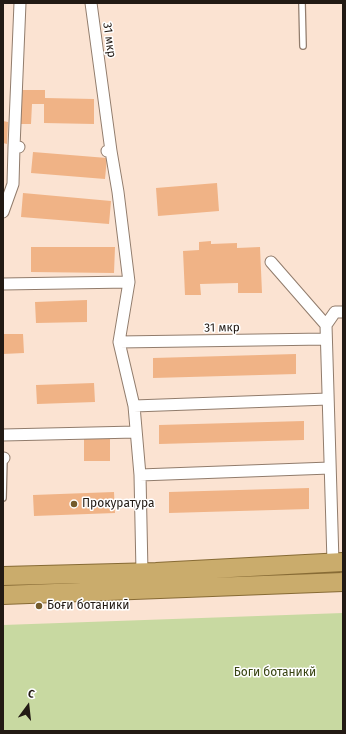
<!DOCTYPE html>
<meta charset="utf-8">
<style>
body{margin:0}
#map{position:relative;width:346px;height:734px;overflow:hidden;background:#fbe3d2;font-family:"Fira Sans",sans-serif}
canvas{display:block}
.frame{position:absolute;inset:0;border:4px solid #221a14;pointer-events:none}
.north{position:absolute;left:8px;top:686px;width:40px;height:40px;-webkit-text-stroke:3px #fff;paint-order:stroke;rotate:15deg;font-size:11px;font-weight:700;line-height:16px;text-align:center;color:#221a14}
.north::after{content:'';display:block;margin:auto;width:14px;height:18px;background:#221a14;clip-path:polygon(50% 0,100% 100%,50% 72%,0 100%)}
</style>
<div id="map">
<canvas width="346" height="734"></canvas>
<div class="frame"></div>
<div class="north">С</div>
</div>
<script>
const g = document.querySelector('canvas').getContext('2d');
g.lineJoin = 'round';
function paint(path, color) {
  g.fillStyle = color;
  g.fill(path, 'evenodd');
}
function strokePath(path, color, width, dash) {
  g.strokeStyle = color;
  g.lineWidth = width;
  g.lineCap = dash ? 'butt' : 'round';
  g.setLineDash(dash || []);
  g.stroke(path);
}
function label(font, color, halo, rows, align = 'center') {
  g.font = font + ' "Fira Sans",sans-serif';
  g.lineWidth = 3;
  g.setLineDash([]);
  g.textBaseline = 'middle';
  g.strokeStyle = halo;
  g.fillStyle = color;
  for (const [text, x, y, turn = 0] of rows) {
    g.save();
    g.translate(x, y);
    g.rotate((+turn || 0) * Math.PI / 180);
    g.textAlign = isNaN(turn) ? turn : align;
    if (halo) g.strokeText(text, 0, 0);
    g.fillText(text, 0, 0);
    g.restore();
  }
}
const green = new Path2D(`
 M343,613V731H3V625Z`);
const building = new Path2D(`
 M18,90H45V98L94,99V124L44,123V104H32L31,124H17Z
 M3,121L8,122L7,144L3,143Z
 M33,152L107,158L105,179L31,173Z
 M217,183L219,211L158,216L156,188Z
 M23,193L111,201L109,224L21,217Z
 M211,241V244L237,243V248L260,247L262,293H238V283L200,284L201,295H185L183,251L199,250V242Z
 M31,247H115L114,273L31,272Z
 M87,300V322L36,323L35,302Z
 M3,334H23L24,353L3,354Z
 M296,354V374L153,378V358Z
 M94,383L95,402L37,404L36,385Z
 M304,421V440L159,444V425Z
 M84,438H110V461H84Z
 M309,488V509L169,513V492Z
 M114,492L115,513L34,516L33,495Z`);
const service = new Path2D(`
 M302,3L303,46
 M3,498L4,458`);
const minor = new Path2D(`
 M91,3L111,151
 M14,147L20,3
 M107,151H111L118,192L129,282L119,342L134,406L140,475L142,572
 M3,212L13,184L14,147H19
 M271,262L326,325L333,562
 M3,284L129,282
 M326,325L335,312H343
 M119,342L326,339
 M134,406L328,399
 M3,435L136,432
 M3,458H4
 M140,475L330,468`);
const trunk = new Path2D(`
 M3,576L156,572L343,562
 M3,595L343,582`);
const markers = [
 [74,504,4,"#735a2b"],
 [39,606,4,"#735a2b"]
];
const streetNames = [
 ["31 мкр",109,40,82],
 ["31 мкр",222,328,-1]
];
const poiNames = [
 ["Прокуратура",82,504],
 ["Боғи ботаникӣ",47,606]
];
const parkNames = [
 ["Боги ботаникй",275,673]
];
paint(green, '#c8d9a1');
paint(building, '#f0b386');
strokePath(service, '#917c6c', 8);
strokePath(minor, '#917c6c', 13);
strokePath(trunk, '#876b35', 20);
strokePath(service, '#fff', 5.5);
strokePath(minor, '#fff', 11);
strokePath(trunk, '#caac6c', 18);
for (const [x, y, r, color] of markers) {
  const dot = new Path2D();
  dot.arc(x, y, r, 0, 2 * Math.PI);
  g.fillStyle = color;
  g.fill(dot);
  strokePath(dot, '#fff', 1.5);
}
label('12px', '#221a14', '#fff', streetNames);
label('12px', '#221a14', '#fff', poiNames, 'left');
label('12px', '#394513', '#fff', parkNames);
</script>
